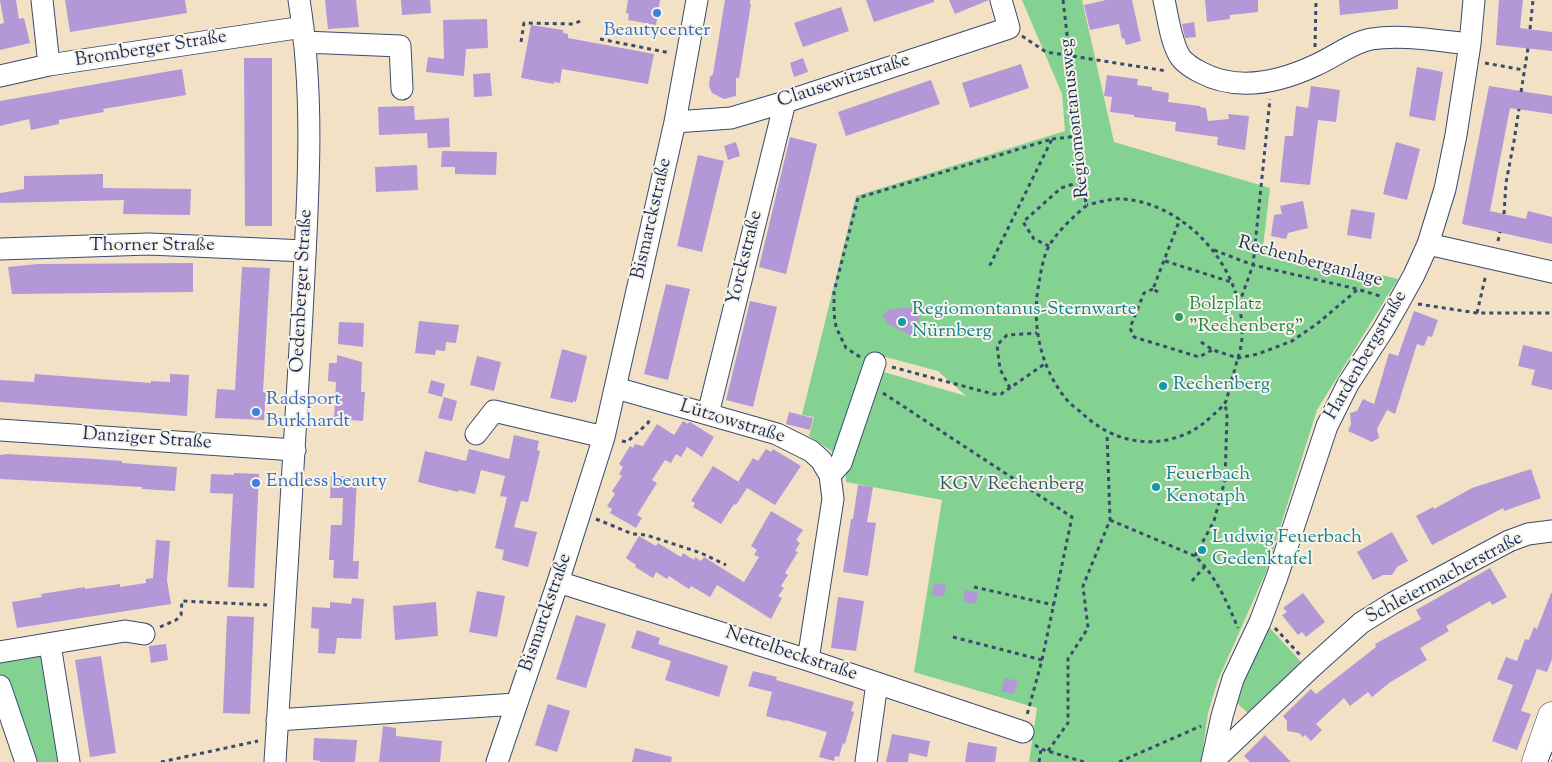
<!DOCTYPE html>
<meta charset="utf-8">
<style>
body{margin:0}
canvas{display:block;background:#f2e1c5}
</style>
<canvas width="1552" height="762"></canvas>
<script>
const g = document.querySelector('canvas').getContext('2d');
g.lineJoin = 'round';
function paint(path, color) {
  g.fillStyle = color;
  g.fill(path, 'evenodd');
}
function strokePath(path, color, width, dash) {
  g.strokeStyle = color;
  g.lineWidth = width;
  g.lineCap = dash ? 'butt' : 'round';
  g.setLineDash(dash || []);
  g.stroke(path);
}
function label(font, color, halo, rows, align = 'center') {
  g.font = font + ' "Sorts Mill Goudy",serif';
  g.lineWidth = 4;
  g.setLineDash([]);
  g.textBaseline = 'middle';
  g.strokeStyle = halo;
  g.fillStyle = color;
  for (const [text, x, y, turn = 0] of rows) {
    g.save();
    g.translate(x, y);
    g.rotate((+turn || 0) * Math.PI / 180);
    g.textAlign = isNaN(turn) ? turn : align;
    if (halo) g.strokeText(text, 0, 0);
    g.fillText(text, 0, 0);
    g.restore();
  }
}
const green = new Path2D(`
 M1022,0H1082L1114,142L1270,188L1263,247L1398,279L1317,410L1266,572L1218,680L1208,713L1201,762H1029L1037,708L914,672L942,500L846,482L845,462L877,370L966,396L938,371L882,356L873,352L839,456L809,436L814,417L802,415L856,196L1065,131L1062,94Z
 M1268,626L1302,663L1249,714L1235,701Z
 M36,652L45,657L58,762H29L0,676V661Z`);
const building = new Path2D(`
 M0,0H16L19,19L24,18L30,43L0,50V24L4,23Z
 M65,0H185L187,13L70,32Z
 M325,0H356L359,27L328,29Z
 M401,0H430L431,13L402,15Z
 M628,0H660L656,25L628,20L629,14L626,13Z
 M725,0H750V4H751L739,78H736V96L724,99L712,93L709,86L710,77L713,74Z
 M866,0H934V2L874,22Z
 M949,0H989L955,14Z
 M1106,0H1132L1141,41L1126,45L1124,38L1122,39L1119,24L1090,30L1084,5Z
 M1205,0H1258V12L1230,15V19L1207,22Z
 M1339,0H1398V9L1340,15Z
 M1499,0H1523L1520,28L1552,32V51L1496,45Z
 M841,7L849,31L803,47L794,23Z
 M487,19L488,48L466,49L464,76L426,72L428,57L444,59L443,20Z
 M1194,22L1196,37L1185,38L1182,24Z
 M531,25L563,30V33L568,34V38L654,54L648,84L562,69L560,83L554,82V84L521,78Z
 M244,58H272V226H245Z
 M803,58L808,72L794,77L790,63Z
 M1021,64L1029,88L970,108L962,83Z
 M1417,67L1443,72L1435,121L1409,116Z
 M182,69L186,95L103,109L104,112L59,120V124L31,130L29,119L0,126V101Z
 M490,73L492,96L474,97L473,74Z
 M1107,75L1138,79L1137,85L1152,87V90L1169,93L1168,102L1200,106V107L1206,108L1208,121L1229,119L1228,114L1249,116L1245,150L1217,145L1218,137L1175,131L1176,122L1134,117V115L1110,112L1112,97L1104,96Z
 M931,80L940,104L846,136L838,112Z
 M1311,86L1340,90L1336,122L1318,120L1310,185L1280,182L1285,136H1293L1296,106L1308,108Z
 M1489,86L1552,96V114L1510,108L1490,211L1526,219L1528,211L1552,217V244L1462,224Z
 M414,106L415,120L449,118L450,147L428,148L427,133L379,135L378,107Z
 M790,137L817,144L786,274L759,267Z
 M736,142L740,156L728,160L724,146Z
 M1396,142L1420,149L1407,200L1383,194Z
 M442,151L497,152L496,175L455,174V167H441Z
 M698,155L724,161L702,252L677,246Z
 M417,165L418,190L376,192L375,167Z
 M103,174V188L191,189L190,215L123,214L124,200L0,203V193L24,189V176Z
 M1303,201L1308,228L1288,233L1286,239L1271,236L1274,215L1282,214L1280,206Z
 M1351,209L1375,213L1371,239L1347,235Z
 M193,263V292L12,294L8,267L38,264Z
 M242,267L270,268L263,392H266L264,420L215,418L217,389L235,390Z
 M666,284L690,289L668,380L644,374Z
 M750,301L777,307L753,407L726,400Z
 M919,307L920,316L917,327L912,336L888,324L883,317L884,314L890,309Z
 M1414,311L1438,320L1432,337L1428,336L1424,346L1417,344L1395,414L1387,410L1377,429L1379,438L1372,442L1348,431L1351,424L1350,413L1357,411L1363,399L1374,404L1389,353L1398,356Z
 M419,321L459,325L456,343L446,342L445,351L436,350L435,355L415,353Z
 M339,322L364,323L363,347L338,344Z
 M1523,345L1552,352V390L1531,385L1535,370L1518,366Z
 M562,349L587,356L576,402L573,401V403L550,398Z
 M337,355L362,362L361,392H365L363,421L334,419L336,382L328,381L329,363H337Z
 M477,356L501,362L494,391L470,385Z
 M35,374L151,383V381L170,382V374L189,375L187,416L0,402V380L34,382Z
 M431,380L445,384L442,397L428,393Z
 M444,397L457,401L452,421L438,418Z
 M789,412L813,418L810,430L786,424Z
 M683,421L688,424L689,422H690L714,437L702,457L687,447L681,457L676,454L671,463L665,460L652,480L657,483L637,515L642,518L636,528L610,513L612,509L607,506L615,494L612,491L622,476L619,474L623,467L619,464L630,446L633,448L635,444L643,446L657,424L674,435Z
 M514,435L539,441L537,450L540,451L528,502L521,501L514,527L537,532L528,567L502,560L504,550L495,548L507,497L500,496L505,476L481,470L475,494L459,490L458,492L418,482L425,451L466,461L469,449L509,459Z
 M766,449L771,452L773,449L801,466L775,505L747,488L736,505L734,504L721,524L693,507L695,503L691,501L713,466L742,484L738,482L753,458L758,461Z
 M6,454L96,459L122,461V463L177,467L175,491L142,489V487L74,483L0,479V455Z
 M1531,469L1541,498L1504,511L1503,508L1432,545L1416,516L1433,507L1434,509L1472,488Z
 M234,473L259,474L254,588L228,587L233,494L210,493L211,474L234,475Z
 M331,476L357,477L353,561H359L358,579L333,578L334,560H329L331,525H342L343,498H330Z
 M858,485L873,487L867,522L876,523L868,576L843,572L851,519H853Z
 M771,511L803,530L796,540L800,543L795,551L798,552L785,573L788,575L781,586L784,588L778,596L782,598L771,619L717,585L710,597L691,586L689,589L669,576L667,579L656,572L653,578L635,567L636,565L626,558L639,536L656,546L658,543L681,557L683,553L694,560L695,557L701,561L704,557L744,582L759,557L754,555L757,550L751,546Z
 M1392,532L1408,561L1397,567L1392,575H1383L1373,580L1357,552Z
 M156,540L170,541L167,580L171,604L17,628L12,602L42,597L41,594L85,587V589L120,584V587L146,583V579L153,578Z
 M1490,568L1507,597L1492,605L1490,601L1446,626L1449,631L1420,648L1427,660L1389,683L1372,697L1368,692L1350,706L1344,698L1316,724L1322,730L1311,741L1305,735L1303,737L1299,733L1287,731V721L1283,716L1311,689L1316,694L1376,647L1375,644L1421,619L1416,610Z
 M934,583L946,585L944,597L931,595Z
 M965,590L978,592L976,604L963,602Z
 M477,591L505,596L497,637L469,632Z
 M1303,593L1325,622L1306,637L1302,632L1298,635L1282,615L1287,612L1283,608Z
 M1551,593H1552V659L1547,672L1537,669L1521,711L1531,714L1517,750L1492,741L1513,685L1497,679L1506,657L1517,661L1525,639L1529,640L1534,627L1537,629Z
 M838,597L864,601L856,651L831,648Z
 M352,598L364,599L361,639L337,638L335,654L318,653L319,629L311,628L312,607L330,608V602L351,604Z
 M436,602L438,636L395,640L393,606Z
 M576,615L606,624L586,688L556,679Z
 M227,616L254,617L250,714L223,713Z
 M637,630L660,638L658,644L728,666L719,697L665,680L671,661L631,648Z
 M166,644L168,660L151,663L149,646Z
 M101,656L116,753L90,757L75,660Z
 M753,671L777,677L776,680L854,702L851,711L854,712L845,744L843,743L839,757L835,756L834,761L819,757L827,732L785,720V721L766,716L772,692L748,686Z
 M1005,678L1018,681L1014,694L1001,691Z
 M548,704L570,711L557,752L535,745Z
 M383,726L396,728V736L442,741L440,762H379Z
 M892,734L930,741L927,757L909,753L908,762H886Z
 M1265,735L1291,762H1250L1244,756Z
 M314,738L357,740L355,762H320L321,761L313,760Z
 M968,742L997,747L995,762H965Z
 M635,748L672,757L671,762H632Z`);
const path = new Path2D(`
 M1063,0L1079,136L1078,167L1080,182L1087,205C1075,215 1056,233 1049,246C1043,257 1041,271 1039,283C1031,323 1040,368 1067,400C1072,406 1079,410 1084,415C1107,436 1136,446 1167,440C1188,435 1198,429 1213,415C1217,411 1223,407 1226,401C1229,392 1231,381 1234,372C1237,360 1243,345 1242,331C1242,268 1188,205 1124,199C1113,198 1099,202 1087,205
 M1530,29L1533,0
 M1022,36L1046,52L1167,71
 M600,39L670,53
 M521,42L524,23L574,24L582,20
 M1315,47L1316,0
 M1485,63L1524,70
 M1521,92L1528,48
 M1052,139L1079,136
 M1504,214L1506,183L1514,141L1519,109
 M1498,241L1500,232
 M1049,246L1034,239L1023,222L1061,188L1080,182
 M1214,250L1253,265L1357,289L1383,297
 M1165,261L1231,282
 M1153,289L1144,293L1130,328L1134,337L1199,357L1212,350
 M1158,292L1153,289L1180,219
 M1239,304L1253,265L1270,99
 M1418,304L1477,313H1552
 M1477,313L1486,274
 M1201,342L1213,350L1238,358L1258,354L1292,341L1318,323L1357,290
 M860,357L846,348L836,327L834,313V292L858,198L1052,139L989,267
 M892,367L993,394H1001L1046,363
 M1010,388L1000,369L997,345L1007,335L1037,333
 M883,393L1072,517L1042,660L1027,715
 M622,441L627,442L648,423L651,417
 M596,519L633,534L646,535L701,553L726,565
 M1110,520L1195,556C1216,576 1227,602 1238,628
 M1195,556L1214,521L1225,480L1227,416L1225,403
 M1192,581L1205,566
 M974,587L1054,605
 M160,627L176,620L181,615L182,601L267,605
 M1275,628L1300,655
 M953,637L1042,660
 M1035,745L1041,749L1084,762
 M1048,751L1068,723V659L1088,628L1083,586L1110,520L1107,433
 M161,762L258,741
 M1039,762L1041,749
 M1119,762L1201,726`);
const minor = new Path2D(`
 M42,0L49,65
 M1164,0C1168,17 1171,44 1181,58C1185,63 1194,69 1200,72C1237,92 1280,82 1316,65C1334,57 1351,43 1371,39C1403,34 1438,41 1470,44
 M304,42L400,46L402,89
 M0,76L49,65L303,27
 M675,122L731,118L785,102L1009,28L1001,0
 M1428,244L1552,272
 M0,249L149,244L305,251
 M616,388L777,434L811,451L821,460L830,475L833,499L808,660
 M708,414L785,102
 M0,430L295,450
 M476,434L494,411L604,437
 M830,475L841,463L875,363
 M558,582L808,660L1023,732
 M50,645L69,762
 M0,652L125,631L144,634
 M0,686L26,762
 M277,720L516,704
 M275,762C284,613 294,463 302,314C307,209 316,104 299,0
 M497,762L558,582L604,437L675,122L697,0
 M866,762L877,683
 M1212,762L1222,716L1233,679L1260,622L1277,577L1327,426L1348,384L1383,330L1399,302L1414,275L1428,244L1445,189L1456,135L1470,44L1474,0
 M1212,762L1312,667L1361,623L1393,603L1509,541L1528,534L1552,531`);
const major = new Path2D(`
 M1536,762L1552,716`);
const tram = new Path2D(`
 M1548,762L1552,752`);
const markers = [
 [657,13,5,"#3f7fe0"],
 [1179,317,5,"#2e9e5b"],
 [902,322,5,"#0f9aa8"],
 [1163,386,5,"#0f9aa8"],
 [256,412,5,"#3f7fe0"],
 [256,483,5,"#3f7fe0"],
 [1156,487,5,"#0f9aa8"],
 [1202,550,5,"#0f9aa8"]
];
const shopNames = [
 ["Beautycenter",657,32,"center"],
 ["Radsport",266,401],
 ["Burkhardt",266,423],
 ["Endless beauty",266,483]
];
const streetNames = [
 ["Bromberger Straße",151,50,-9],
 ["Clausewitzstraße",844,82,-18],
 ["Regiomontanusweg",1076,118,-96],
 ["Bismarckstraße",653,219,-77],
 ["Thorner Straße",152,247],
 ["Yorckstraße",746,258,-76],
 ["Rechenberganlage",1310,263,15],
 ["Oedenberger Straße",303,291,-87],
 ["Hardenbergstraße",1367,356,-60],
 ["Lützowstraße",732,423,17],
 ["Danziger Straße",147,440,4],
 ["Schleiermacherstraße",1445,579,-28],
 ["Bismarckstraße",547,613,-71],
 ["Nettelbeckstraße",791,655,18]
];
const leisureNames = [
 ["Bolzplatz",1189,306],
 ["\"Rechenberg\"",1189,328]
];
const cultureNames = [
 ["Regiomontanus-Sternwarte",912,311],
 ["Nürnberg",912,333],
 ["Rechenberg",1173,386],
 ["Feuerbach",1166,476],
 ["Kenotaph",1166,498],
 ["Ludwig Feuerbach",1212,539],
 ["Gedenktafel",1212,561]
];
const parkNames = [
 ["KGV Rechenberg",1012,486]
];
paint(green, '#84d291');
paint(building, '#b298d7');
strokePath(minor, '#3b4a6d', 23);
strokePath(major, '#3b4a6d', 29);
strokePath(path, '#3b4a6d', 3, [4, 4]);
strokePath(minor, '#fff', 21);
strokePath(major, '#fff', 28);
strokePath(tram, '#1b2f5e', 1);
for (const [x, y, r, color] of markers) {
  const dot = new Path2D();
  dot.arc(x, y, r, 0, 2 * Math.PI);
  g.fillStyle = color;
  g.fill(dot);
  strokePath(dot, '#f7f3e8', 2);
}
label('19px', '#366cbe', '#f7f3e8', shopNames, 'left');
label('19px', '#1b2f5e', '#f7f3e8', streetNames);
label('19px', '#27864d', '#f7f3e8', leisureNames, 'left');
label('19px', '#0d838f', '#f7f3e8', cultureNames, 'left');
label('19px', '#35586b', '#f7f3e8', parkNames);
</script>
